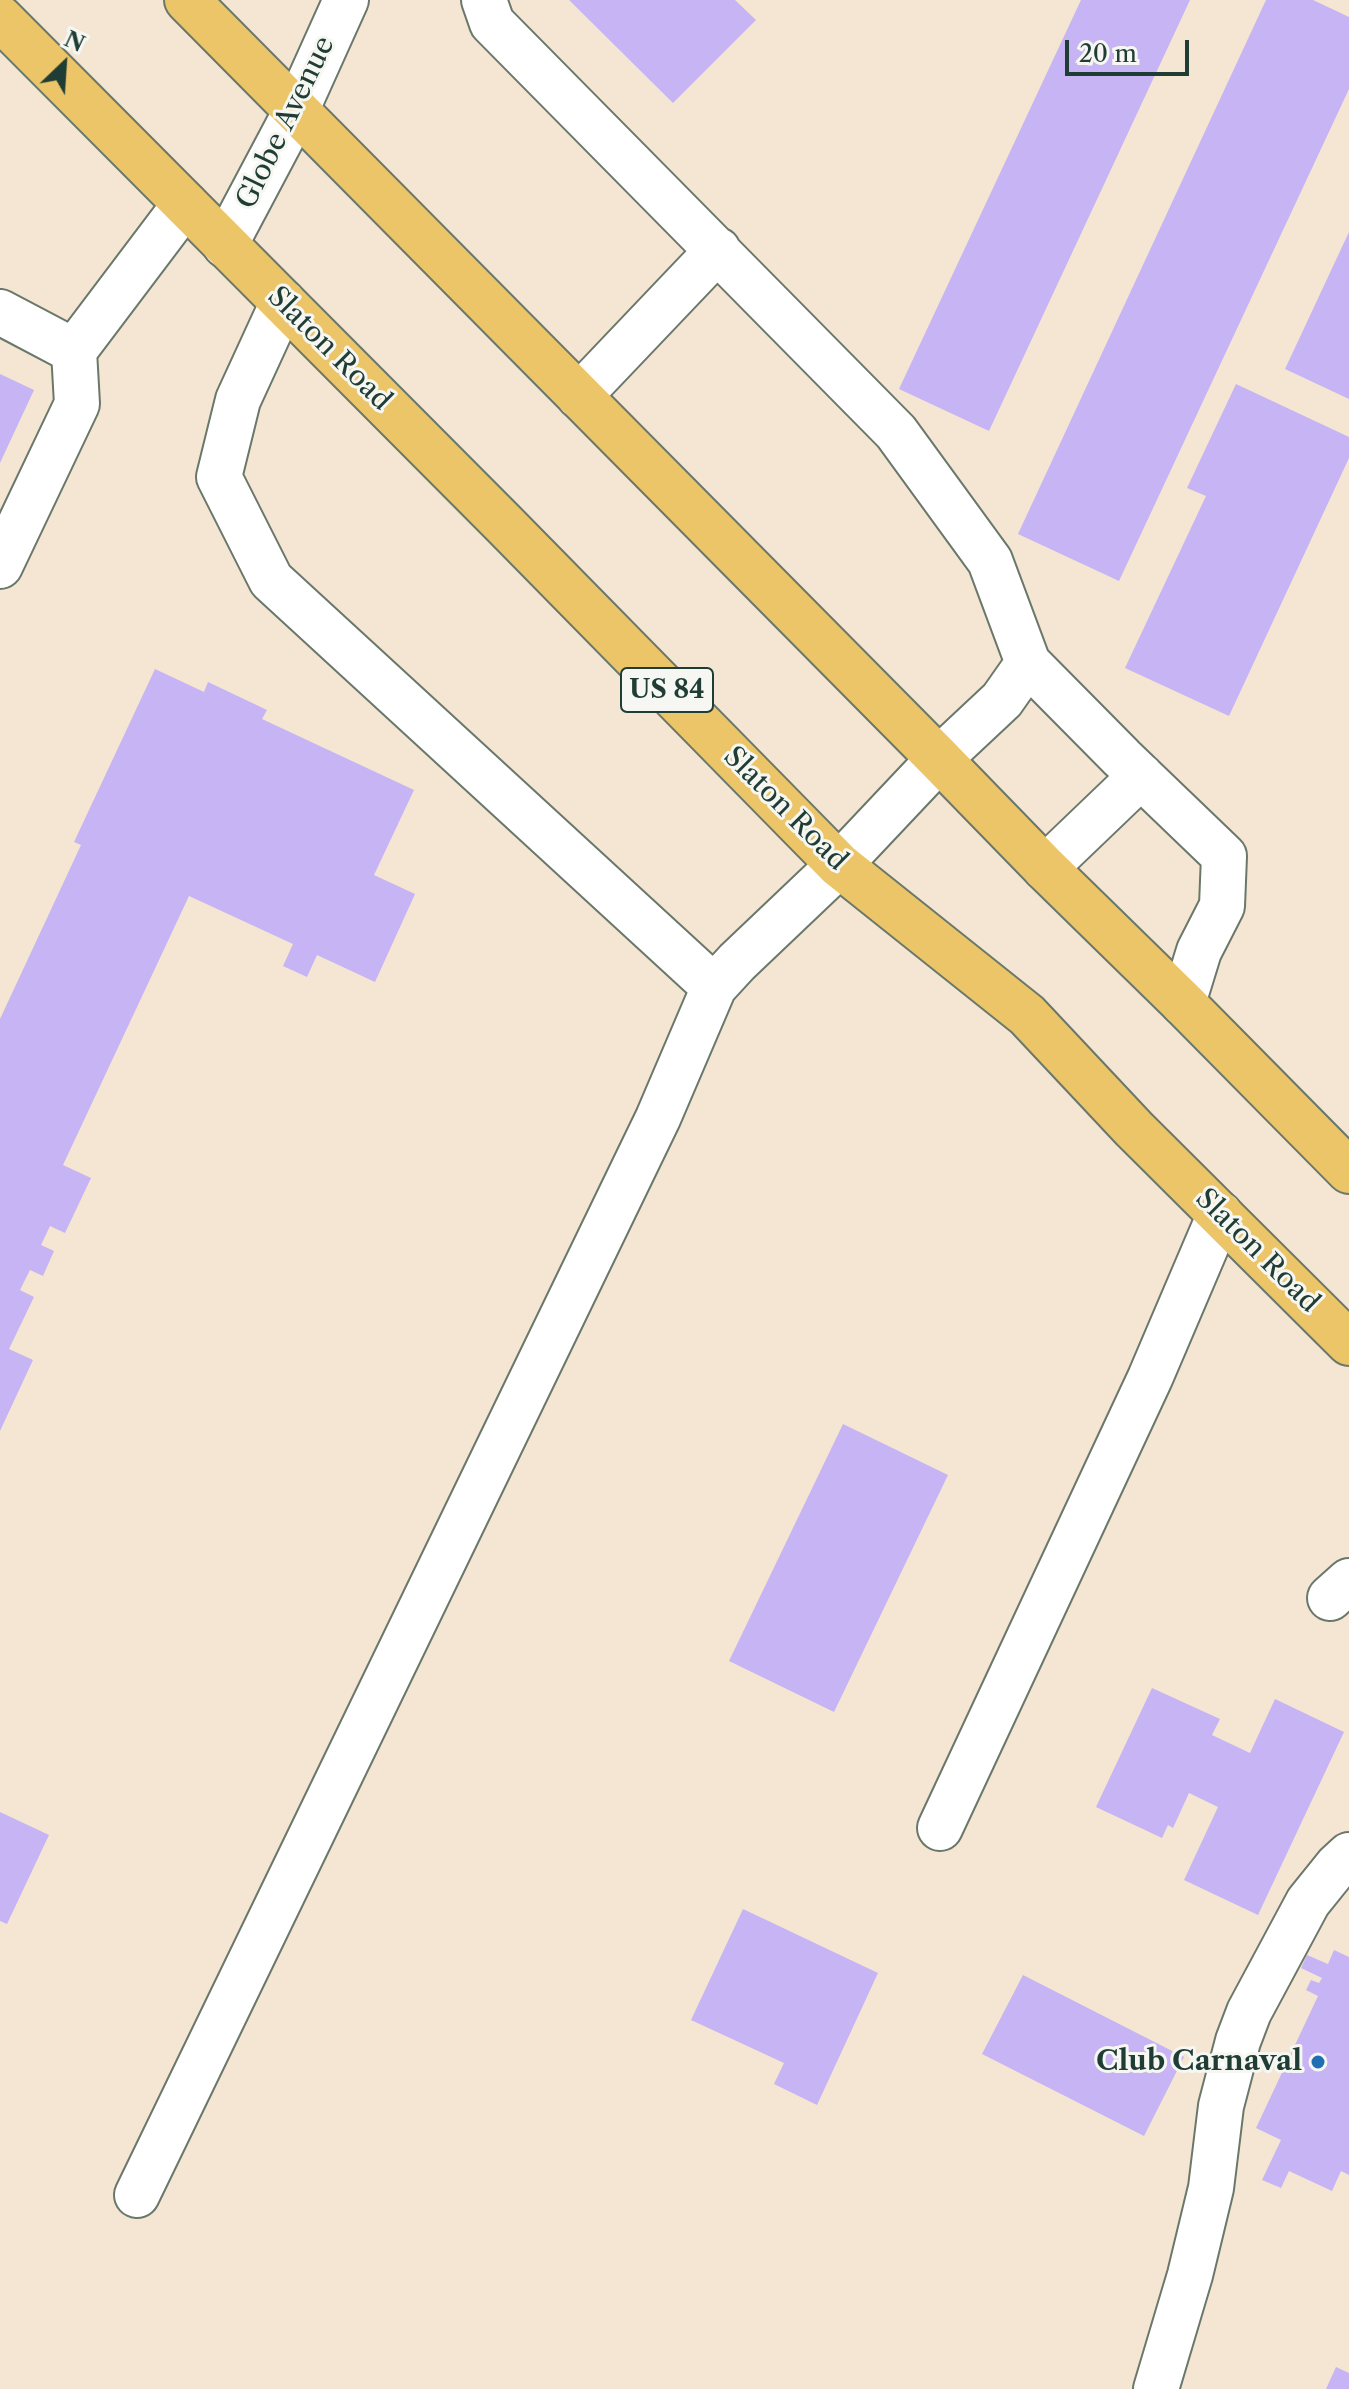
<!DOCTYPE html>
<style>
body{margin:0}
#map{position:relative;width:1349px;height:2389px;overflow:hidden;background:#f4e6d2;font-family:"Libre Caslon Text",serif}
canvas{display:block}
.north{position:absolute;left:24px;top:24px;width:80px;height:80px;-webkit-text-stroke:6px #f6f6f2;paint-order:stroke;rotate:25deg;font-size:22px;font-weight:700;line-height:32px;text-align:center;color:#1f3d34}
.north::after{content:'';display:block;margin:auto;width:28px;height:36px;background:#1f3d34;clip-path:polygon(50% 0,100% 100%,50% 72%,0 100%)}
.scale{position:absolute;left:1065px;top:40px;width:124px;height:36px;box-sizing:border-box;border:4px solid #1f3d34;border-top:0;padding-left:10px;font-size:24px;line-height:28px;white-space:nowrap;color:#1f3d34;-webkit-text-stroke:6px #f6f6f2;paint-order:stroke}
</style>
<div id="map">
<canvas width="1349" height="2389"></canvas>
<div class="north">N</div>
<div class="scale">20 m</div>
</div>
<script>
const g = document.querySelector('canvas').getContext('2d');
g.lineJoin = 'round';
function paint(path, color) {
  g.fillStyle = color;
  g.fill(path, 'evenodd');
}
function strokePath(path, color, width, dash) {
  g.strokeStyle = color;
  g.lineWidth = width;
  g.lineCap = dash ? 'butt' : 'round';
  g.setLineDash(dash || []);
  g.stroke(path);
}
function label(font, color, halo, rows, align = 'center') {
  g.font = font + ' "Libre Caslon Text",serif';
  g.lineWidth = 6;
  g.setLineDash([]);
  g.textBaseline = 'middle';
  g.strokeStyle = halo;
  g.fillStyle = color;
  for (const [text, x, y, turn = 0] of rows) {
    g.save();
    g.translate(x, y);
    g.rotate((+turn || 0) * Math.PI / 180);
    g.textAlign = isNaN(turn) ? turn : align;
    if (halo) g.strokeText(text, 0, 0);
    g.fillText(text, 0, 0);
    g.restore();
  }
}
const building = new Path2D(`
 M569,0H735L756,20L673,103Z
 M1081,0H1190L989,431L899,389Z
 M1266,0H1313L1349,17V89L1119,581L1018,534Z
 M1349,232V399L1285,369Z
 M0,374L34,390L0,463Z
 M1236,384L1349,437V458L1229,716L1125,668L1206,496L1187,488Z
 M155,669L204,692L208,682L267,710L262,719L414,790L374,875L415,894L375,982L317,955L307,977L283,966L293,944L189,896L63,1165L91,1178L65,1233L50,1226L41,1245L54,1251L43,1276L30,1270L20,1290L34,1297L9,1349L33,1360L0,1431V1019L81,845L74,842Z
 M843,1424L948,1475L834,1712L729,1661Z
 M1152,1688L1220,1719L1212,1735L1250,1753L1275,1699L1344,1732L1258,1915L1184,1880L1218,1807L1189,1793L1173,1828L1168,1825L1162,1838L1096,1807Z
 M0,1812L49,1835L7,1924L0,1921Z
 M743,1909L878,1973L817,2105L774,2084L784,2063L691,2020Z
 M1334,1950L1349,1957V2175L1341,2171L1332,2191L1289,2171L1281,2188L1262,2180L1281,2140L1256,2128L1318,1996L1306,1990L1311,1980L1319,1983L1322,1978L1301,1968L1307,1955L1328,1964Z
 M1023,1975L1184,2057L1144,2136L982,2054Z
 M1336,2367L1349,2373V2389H1326Z`);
const minor = new Path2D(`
 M225,245L296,111L346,0
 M283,302L238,400L219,477L271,580L714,987
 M0,312L74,351L77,404L0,566
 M74,351L185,204
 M579,396L718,250
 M1028,663L1122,758L1224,856L1222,906L1199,951L1183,1003
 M1045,868L1141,776
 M1330,1598L1349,1581
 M940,1828L1150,1378L1220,1214
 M137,2195L658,1118L714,987L737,962L839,865L939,759L1002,700L1028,663L990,561L896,432L492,23L484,0
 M1156,2389L1190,2275L1211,2188L1221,2106L1238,2041L1249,2012L1308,1902L1337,1866L1349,1855`);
const highway = new Path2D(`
 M187,0L939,759L1045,868L1183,1003L1349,1171
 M0,18L505,525L839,865L1027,1015L1134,1129L1349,1343`);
const markers = [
 [1318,2062,8,"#1f6fb2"]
];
const shields = [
 [667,690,92]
];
const shieldNames = [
 ["US 84",667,690]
];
const streetNames = [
 ["Globe Avenue",286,123,-64],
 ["Slaton Road",329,349,45],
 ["Slaton Road",785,809,45],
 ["Slaton Road",1257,1251,45]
];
const poiNames = [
 ["Club Carnaval",1302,2062]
];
paint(building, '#c6b4f4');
strokePath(minor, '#6a786b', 48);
strokePath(highway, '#6a786b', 48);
strokePath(minor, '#fff', 44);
strokePath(highway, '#edc569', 44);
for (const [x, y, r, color] of markers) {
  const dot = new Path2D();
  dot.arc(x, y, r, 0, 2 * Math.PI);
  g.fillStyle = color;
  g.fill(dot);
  strokePath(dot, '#f6f6f2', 3);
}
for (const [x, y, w] of shields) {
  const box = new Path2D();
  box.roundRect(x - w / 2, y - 22, w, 44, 6);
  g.fillStyle = '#f6f6f2';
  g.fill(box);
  strokePath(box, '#1f3d34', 2);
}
label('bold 26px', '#1f3d34', null, shieldNames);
label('28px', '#1f3d34', '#f6f6f2', streetNames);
label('bold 28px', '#1f3d34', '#f6f6f2', poiNames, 'right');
</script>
